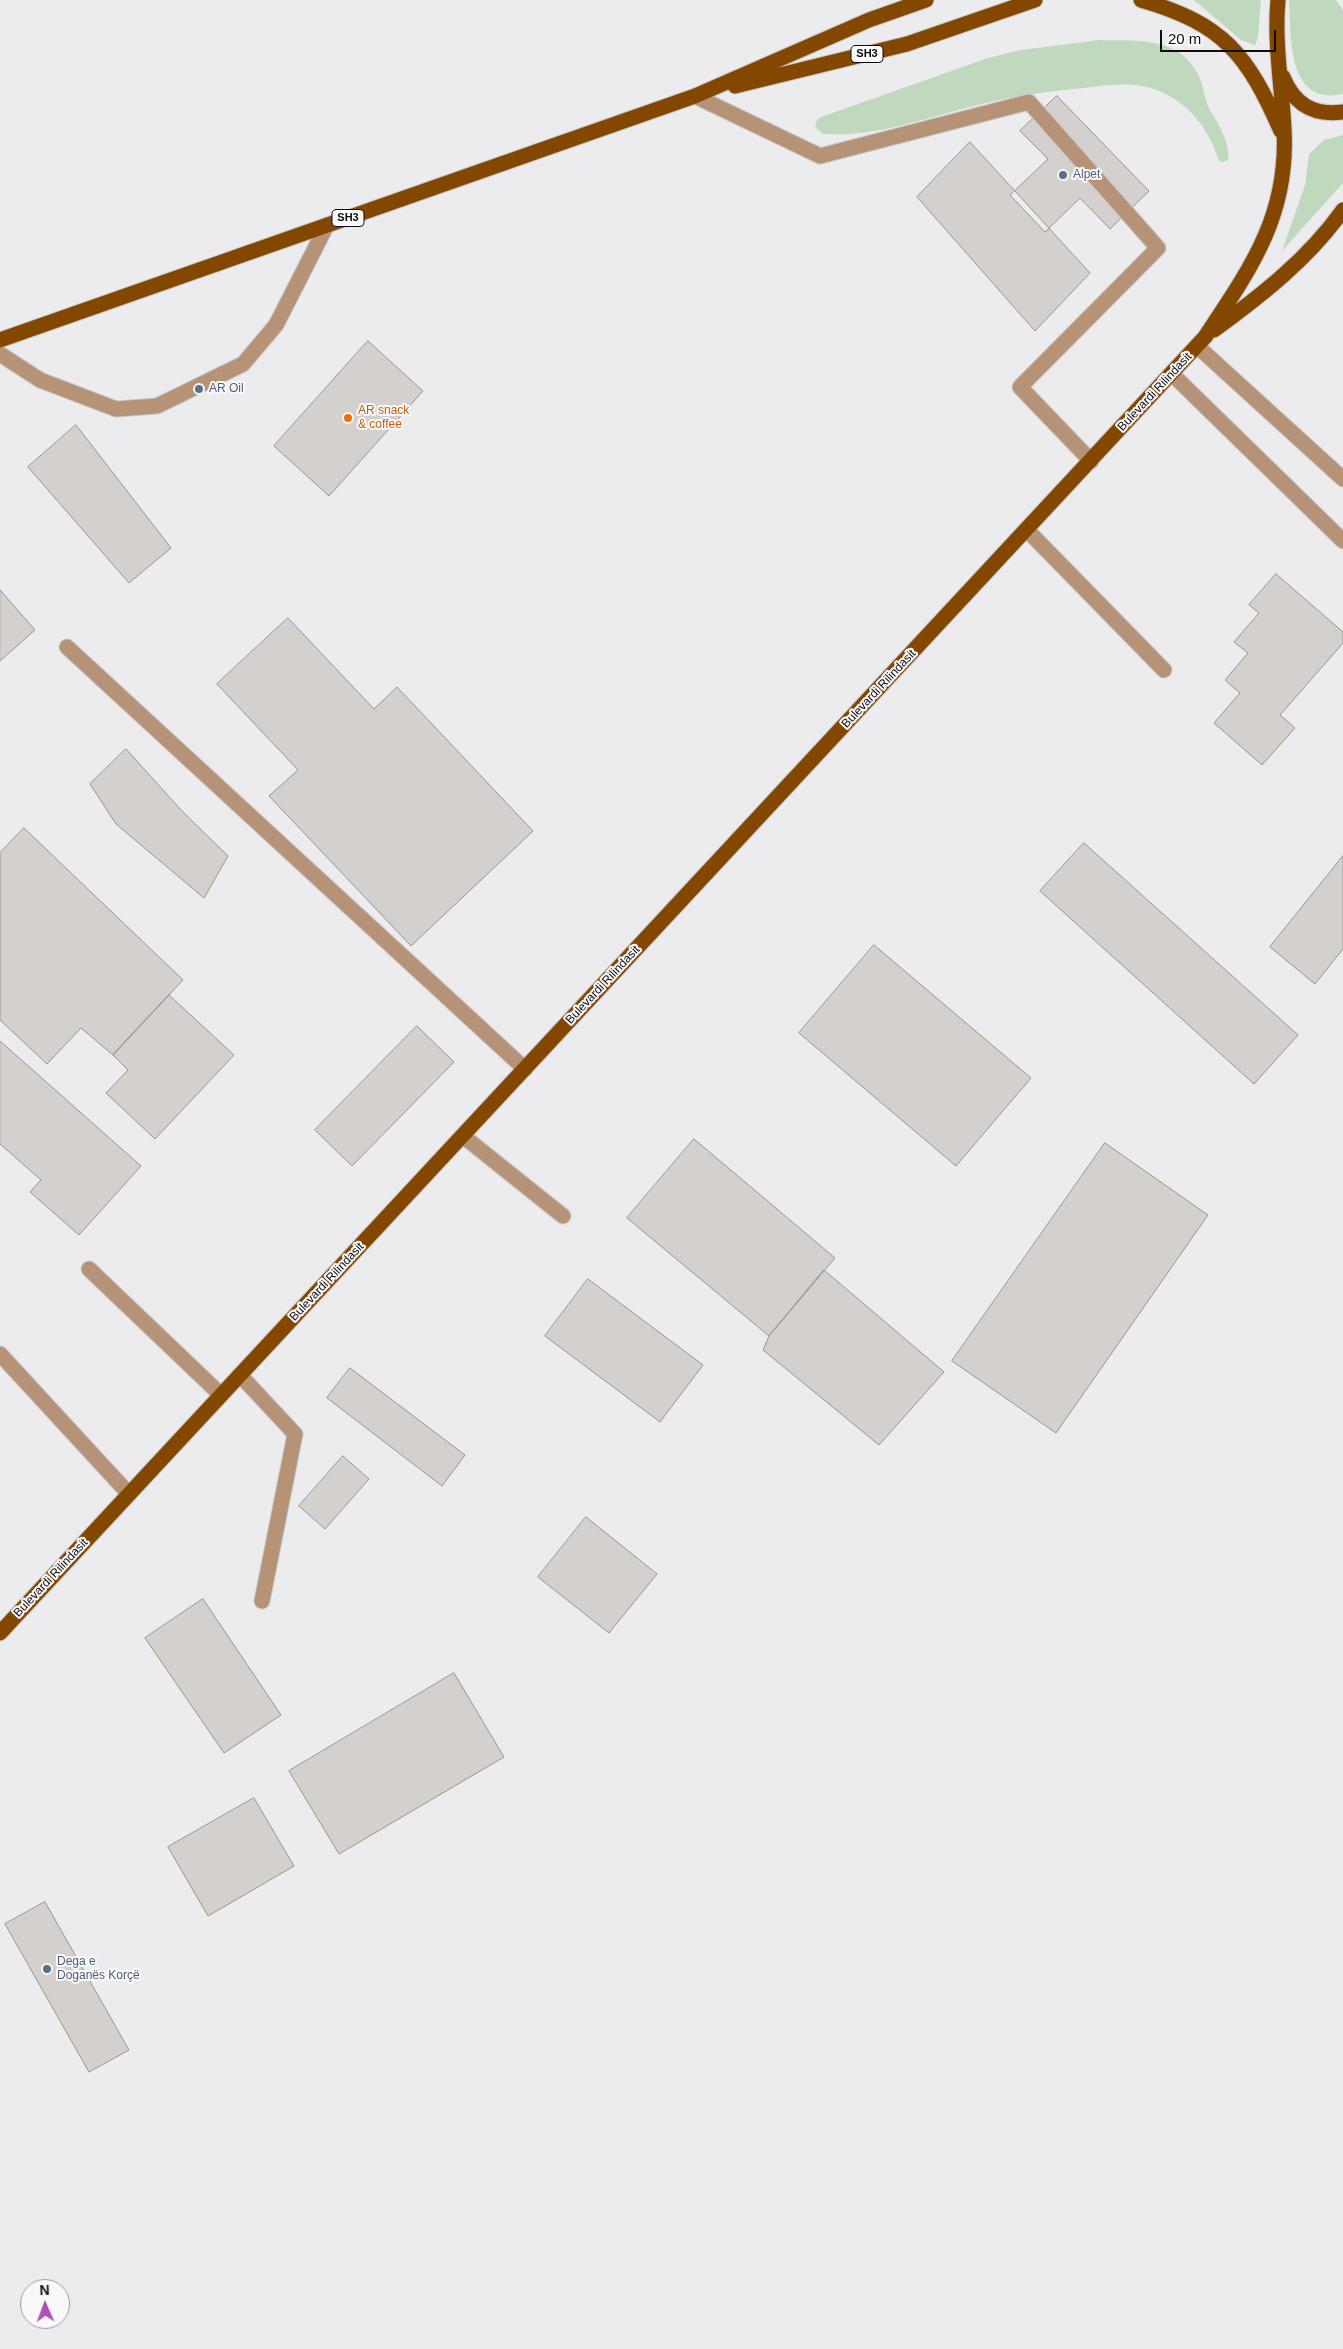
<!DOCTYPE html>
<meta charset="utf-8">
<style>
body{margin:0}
#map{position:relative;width:1343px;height:2349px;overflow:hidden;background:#ececee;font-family:Helvetica,sans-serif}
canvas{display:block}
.north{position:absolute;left:20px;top:2279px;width:50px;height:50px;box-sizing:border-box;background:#f9f9fc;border:1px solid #9b9b9d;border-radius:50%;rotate:358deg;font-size:14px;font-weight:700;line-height:20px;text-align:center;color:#0d0d0e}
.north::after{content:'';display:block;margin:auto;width:18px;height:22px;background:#af4fb7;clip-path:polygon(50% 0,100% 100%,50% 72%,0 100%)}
.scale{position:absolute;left:1160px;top:30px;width:116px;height:22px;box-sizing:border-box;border:2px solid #0d0d0e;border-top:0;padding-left:6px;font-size:15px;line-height:18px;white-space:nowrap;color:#0d0d0e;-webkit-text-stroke:4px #f9f9fc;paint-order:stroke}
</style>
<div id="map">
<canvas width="1343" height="2349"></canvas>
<div class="north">N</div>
<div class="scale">20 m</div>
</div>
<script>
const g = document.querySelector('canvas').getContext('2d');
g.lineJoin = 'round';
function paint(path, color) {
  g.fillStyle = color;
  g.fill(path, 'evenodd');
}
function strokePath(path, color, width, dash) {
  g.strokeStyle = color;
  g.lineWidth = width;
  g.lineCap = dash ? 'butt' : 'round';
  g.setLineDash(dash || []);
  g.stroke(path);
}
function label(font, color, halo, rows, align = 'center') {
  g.font = font + ' Helvetica,sans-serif';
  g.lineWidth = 4;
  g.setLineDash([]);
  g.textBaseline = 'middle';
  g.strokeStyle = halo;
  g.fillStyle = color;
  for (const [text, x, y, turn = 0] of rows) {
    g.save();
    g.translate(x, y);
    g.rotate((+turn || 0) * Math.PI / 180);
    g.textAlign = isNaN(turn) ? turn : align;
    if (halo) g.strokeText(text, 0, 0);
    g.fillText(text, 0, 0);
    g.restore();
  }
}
const green = new Path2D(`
 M1194,0H1261L1258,37L1255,45L1241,40Z
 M1289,0H1336L1343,10V94C1287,106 1291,38 1289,0Z
 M1099,40C1133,41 1177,36 1196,71C1204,83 1203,97 1210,110C1218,123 1231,144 1228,160L1223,162L1219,161C1209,129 1190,104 1159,91C1136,81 1108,85 1084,88C1050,91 1015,96 982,104C930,116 877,138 823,134L815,127L817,120L821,117L988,58L1021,50Z
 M1343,135V183L1282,251L1305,185L1309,154L1324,140Z`);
const building = new Path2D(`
 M1057,96L1149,191L1110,229L1080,198L1045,232L1010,195L1048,159L1020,131Z
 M970,142L1090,273L1035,331L917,197Z
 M368,341L423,391L329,496L274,446Z
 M76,425L171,548L129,583L28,467Z
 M1276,574L1343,632V643L1280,715L1295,728L1262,765L1214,723L1240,693L1225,680L1248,653L1234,642L1259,613L1249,605Z
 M0,590L35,630L0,661Z
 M288,618L374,709L397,687L533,831L411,946L269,796L298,770L217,684Z
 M126,749L182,811L228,856L204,898L116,824L90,784Z
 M24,828L183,980L113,1055L81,1028L47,1064L0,1020V853Z
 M1084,843L1298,1035L1254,1084L1040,891Z
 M1343,856V949L1315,984L1270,947Z
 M874,945L1031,1078L956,1166L799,1033Z
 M169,995L234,1055L155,1139L106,1093L128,1070L113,1055Z
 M417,1026L454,1062L352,1166L315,1130Z
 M0,1041L141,1166L79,1235L30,1192L41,1180L0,1144Z
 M694,1139L835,1258L769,1336L627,1218Z
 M1105,1143L1208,1215L1056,1433L952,1361Z
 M824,1270L944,1372L879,1445L763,1350L769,1336Z
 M588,1279L703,1365L660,1422L545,1336Z
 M350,1368L465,1455L442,1486L327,1398Z
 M343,1456L369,1479L325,1529L299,1506Z
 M586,1517L657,1574L609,1633L538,1577Z
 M203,1599L281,1715L224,1753L145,1638Z
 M454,1673L504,1757L339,1854L289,1771Z
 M254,1798L294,1866L208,1916L168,1847Z
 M45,1902L129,2050L89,2072L5,1924Z`);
const minor = new Path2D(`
 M695,96L820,156L1029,102L1158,248L1020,387L1091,461
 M1197,346L1343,479
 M0,354L40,380L116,409L157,406L243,364L276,325L327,225
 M1172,374L1343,541
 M1027,530L1164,670
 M67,647L525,1069
 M463,1136L563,1216
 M89,1269L221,1395
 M0,1354L129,1494
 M240,1375L295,1434L262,1601`);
const major = new Path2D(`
 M1141,0C1224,24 1247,54 1281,131
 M1283,77C1294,104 1313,116 1343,112
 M735,86L907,44L1035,0
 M1214,330C1262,295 1309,258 1343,210
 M0,340L695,96L869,20L926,0
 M0,1633L1205,337C1251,268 1289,215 1284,129C1282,86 1274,43 1278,0`);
const markers = [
 [1063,175,5,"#5c6f8a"],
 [199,389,5,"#5c6f8a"],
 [348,418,5,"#e8710a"],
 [47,1969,5,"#5c6f8a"]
];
const shields = [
 [867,54,32],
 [348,218,32]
];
const shieldNames = [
 ["SH3",867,54],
 ["SH3",348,218]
];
const serviceNames = [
 ["Alpet",1073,175],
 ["AR Oil",209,389],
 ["Dega e",57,1962],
 ["Doganës Korçë",57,1976]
];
const streetNames = [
 ["Bulevardi Rilindasit",1155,392,-47],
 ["Bulevardi Rilindasit",879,689,-47],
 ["Bulevardi Rilindasit",603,985,-47],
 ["Bulevardi Rilindasit",327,1282,-47],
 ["Bulevardi Rilindasit",51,1578,-47]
];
const foodNames = [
 ["AR snack",358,411],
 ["& coffee",358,425]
];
paint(green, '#c0d9be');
paint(building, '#d3d0ce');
strokePath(building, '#979493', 1);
strokePath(minor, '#c8c8ca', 17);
strokePath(major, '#c8c8ca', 17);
strokePath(minor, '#b69377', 15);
strokePath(major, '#834700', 15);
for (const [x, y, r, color] of markers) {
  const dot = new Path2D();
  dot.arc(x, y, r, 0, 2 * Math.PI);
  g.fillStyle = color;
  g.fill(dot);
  strokePath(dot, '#f9f9fc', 2);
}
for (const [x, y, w] of shields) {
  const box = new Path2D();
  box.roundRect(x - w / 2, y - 8.5, w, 17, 4);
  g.fillStyle = '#f9f9fc';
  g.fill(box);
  strokePath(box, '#0d0d0e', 1);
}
label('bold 11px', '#0d0d0e', null, shieldNames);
label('12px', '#4e5e75', '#f9f9fc', serviceNames, 'left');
label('12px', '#0d0d0e', '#f9f9fc', streetNames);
label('12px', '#c56008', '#f9f9fc', foodNames, 'left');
</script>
